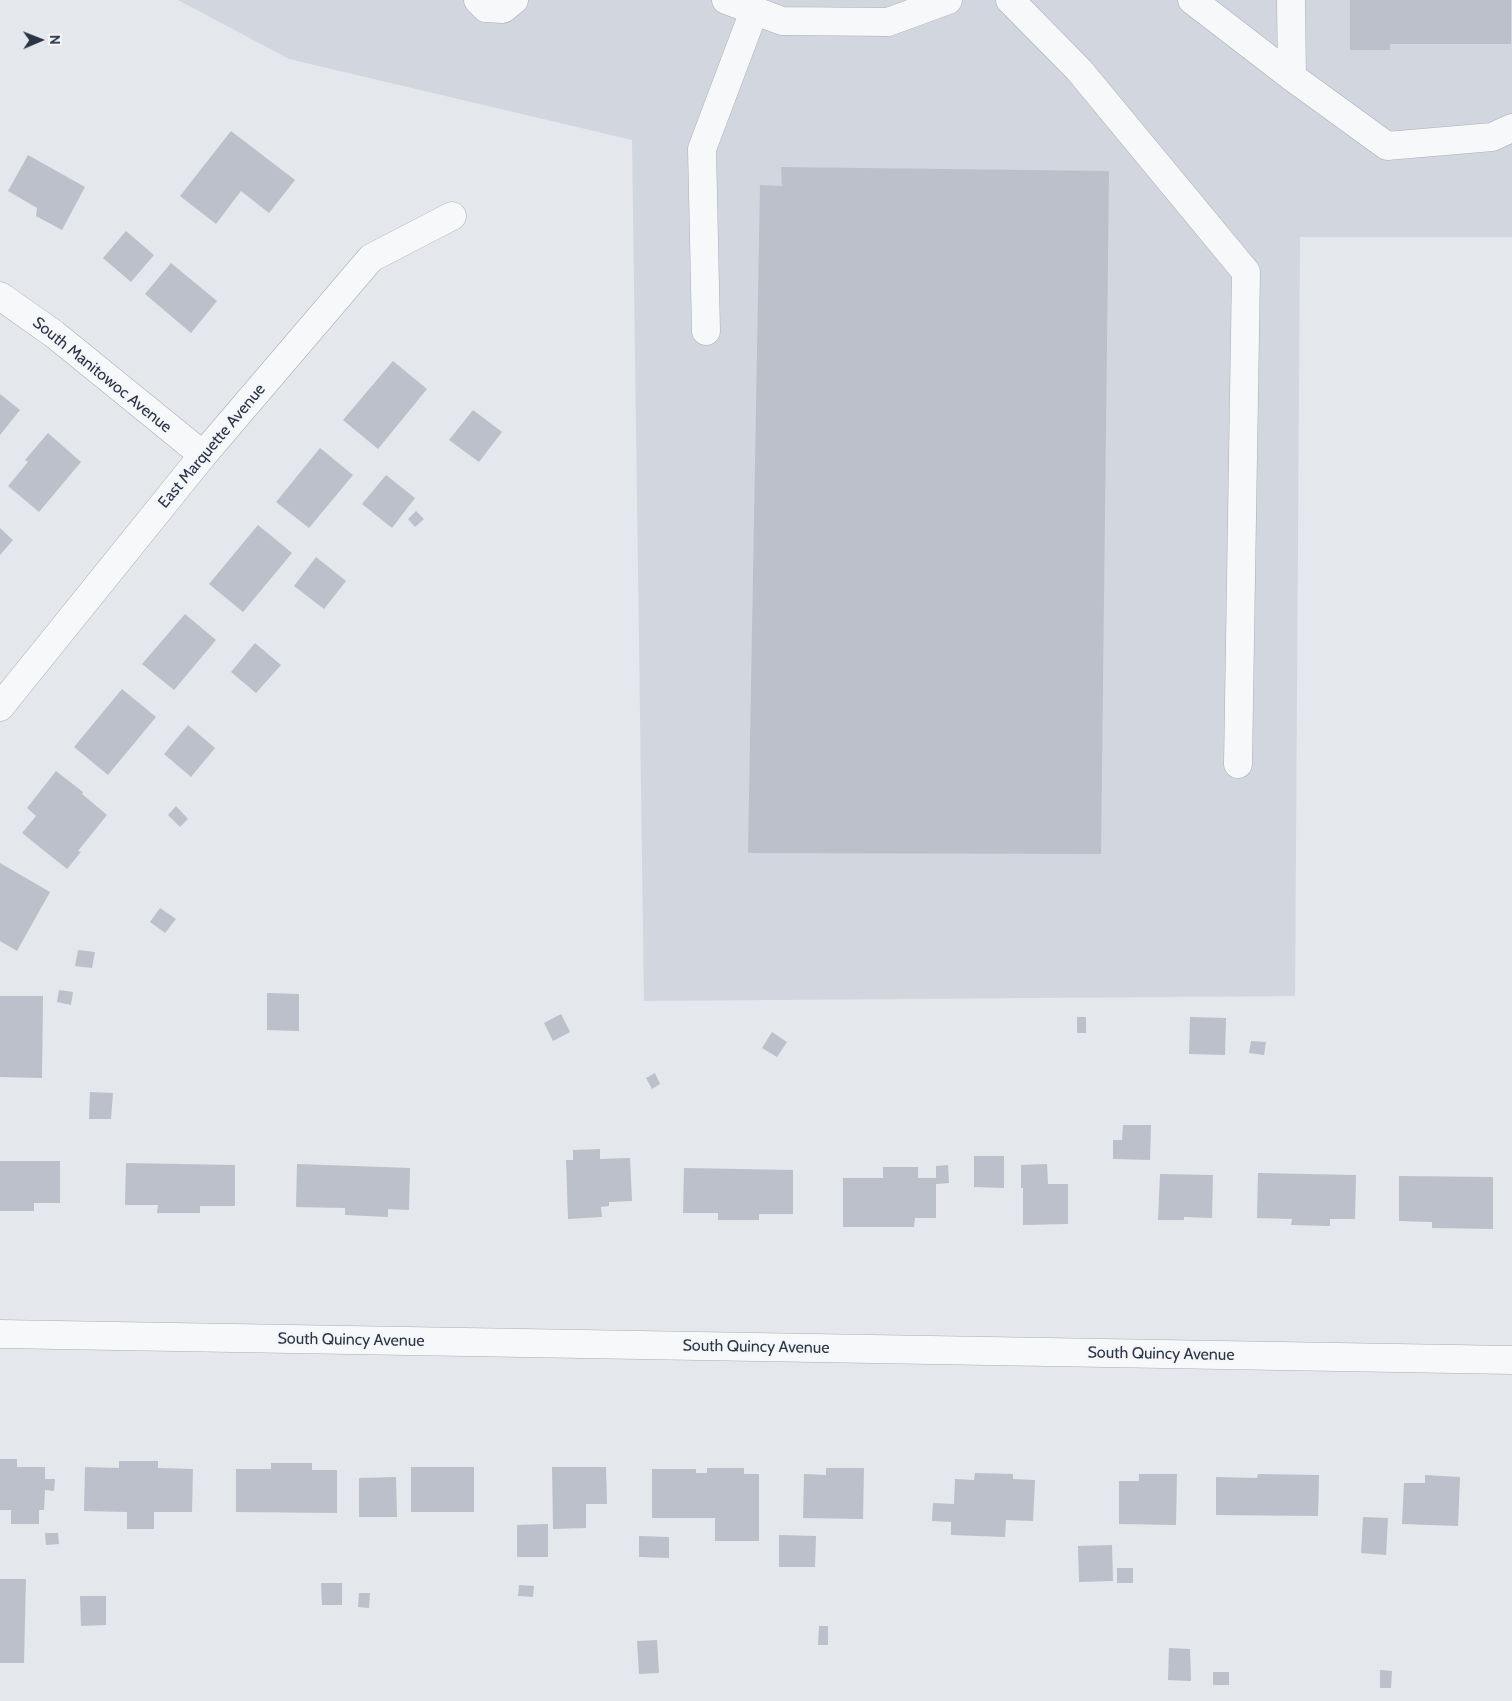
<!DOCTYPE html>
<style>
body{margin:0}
#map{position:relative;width:1512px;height:1701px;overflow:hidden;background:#e4e7ec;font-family:Cabin,sans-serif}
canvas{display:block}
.north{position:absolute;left:15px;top:15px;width:50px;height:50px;-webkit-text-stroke:4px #f4f6f9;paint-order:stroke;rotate:89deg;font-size:14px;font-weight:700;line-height:20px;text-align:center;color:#2b3445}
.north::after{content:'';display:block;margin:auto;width:18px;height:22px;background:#2b3445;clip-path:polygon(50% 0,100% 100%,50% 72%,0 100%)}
</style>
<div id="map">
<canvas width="1512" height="1701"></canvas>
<div class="north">N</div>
</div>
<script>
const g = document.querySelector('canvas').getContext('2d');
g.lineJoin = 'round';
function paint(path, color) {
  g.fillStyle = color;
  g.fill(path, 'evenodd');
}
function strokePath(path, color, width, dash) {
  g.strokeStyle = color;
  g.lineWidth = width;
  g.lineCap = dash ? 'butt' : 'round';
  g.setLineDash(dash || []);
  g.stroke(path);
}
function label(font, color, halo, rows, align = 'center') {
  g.font = font + ' Cabin,sans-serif';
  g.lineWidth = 4.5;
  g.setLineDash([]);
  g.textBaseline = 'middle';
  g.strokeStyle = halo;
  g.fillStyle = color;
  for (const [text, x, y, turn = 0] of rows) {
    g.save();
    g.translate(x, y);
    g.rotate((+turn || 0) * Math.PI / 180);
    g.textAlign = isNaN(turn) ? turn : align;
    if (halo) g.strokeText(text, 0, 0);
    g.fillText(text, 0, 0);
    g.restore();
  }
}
const built = new Path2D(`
 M178,0H1512V237H1300L1295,996L644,1001L632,140L289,59Z`);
const building = new Path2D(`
 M1350,0H1511V44H1390V50H1350Z
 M231,131L295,180L269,213L241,191L216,224L180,196Z
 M28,155L85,187L62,230L36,216L37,208L8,191Z
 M781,167L1109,171L1101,854L748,853L760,185L782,186Z
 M126,231L154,255L131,282L103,258Z
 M171,263L217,301L191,333L145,294Z
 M393,361L427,389L378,449L343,420Z
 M0,394L20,410L0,435Z
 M473,410L502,432L479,462L449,440Z
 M48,433L81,462L39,512L8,486L28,462L25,460Z
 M320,448L353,475L309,528L276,502Z
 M386,475L415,498L392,528L362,504Z
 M416,511L424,519L415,527L408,519Z
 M258,525L292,553L243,612L209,584Z
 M0,528L13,540L0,555Z
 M316,557L346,581L324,609L294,586Z
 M185,614L216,640L174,690L142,664Z
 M255,643L281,665L256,693L231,672Z
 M122,689L156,717L108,775L74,747Z
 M188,725L215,748L191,777L164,754Z
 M56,771L83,792L82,794L107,815L78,851L81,852L67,869L22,833L36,816L27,808Z
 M176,806L188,819L180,827L168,815Z
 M0,863L50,892L17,951L0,941Z
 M160,908L176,919L165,933L150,922Z
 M78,950L95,952L92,968L75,966Z
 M59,990L73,992L71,1005L57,1002Z
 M267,993L299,994V1031L267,1030Z
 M0,996H43L42,1078L0,1077Z
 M561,1014L570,1032L553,1041L544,1023Z
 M1077,1017H1086V1033H1077Z
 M1190,1017L1226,1018L1225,1055L1189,1054Z
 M772,1032L787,1042L777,1057L762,1048Z
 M1251,1041L1266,1042L1264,1055L1249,1053Z
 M655,1073L660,1084L652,1089L646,1078Z
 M90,1092L113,1093L111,1119H89Z
 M1123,1125H1151L1150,1160L1113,1159V1140H1122Z
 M600,1149V1159L630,1158L632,1201L609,1202V1206L601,1207L602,1217L568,1219L566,1160H573V1150Z
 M974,1156H1004V1188L974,1187Z
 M0,1161H60V1203H34V1211H0Z
 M126,1163L235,1165V1206H200V1213H157L158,1205H125Z
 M297,1164L410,1168L409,1210L388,1209V1217L345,1215V1208L296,1207Z
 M1047,1164L1048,1184H1068V1224L1023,1225V1188H1021V1165Z
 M948,1165L949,1183L936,1184V1218H915L914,1227H843V1178H883V1167H918V1178H936V1166Z
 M684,1168L793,1170V1214H759V1220H718V1213H683Z
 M1258,1173L1356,1175L1355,1219H1330V1226L1291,1225L1292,1219L1257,1218Z
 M1160,1174L1213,1175L1212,1218L1184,1217V1220H1158Z
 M1399,1176L1493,1177V1229L1432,1228V1222L1399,1221Z
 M0,1459H17V1467H45V1479H55L54,1491L45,1490L44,1510H39V1524H11V1510H0Z
 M119,1461H158V1468L193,1469L192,1512H154V1529H127V1512L84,1511L85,1467L119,1468Z
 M271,1463H312V1470H337V1513L236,1512V1469H271Z
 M411,1467H474V1512H411Z
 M552,1467H606L607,1504H586V1528L553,1529Z
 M707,1468H744V1474H759V1541H715V1518H652V1469H696V1473H707Z
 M826,1468H864L863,1519L803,1518L804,1474L826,1475Z
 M975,1473L1013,1474V1479L1035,1480L1033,1521L1006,1520L1005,1537L951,1535V1522L932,1521L933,1503L954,1504L955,1479L974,1480Z
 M1139,1474H1177L1176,1525L1119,1524V1481H1139Z
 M1258,1474L1319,1475L1318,1516L1216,1515V1477L1257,1478Z
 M1425,1475L1460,1477L1458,1526L1402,1524L1404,1483H1425Z
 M396,1477L397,1517H359V1478Z
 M1363,1517L1388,1518L1386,1555L1361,1553Z
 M548,1524V1557H517V1525Z
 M45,1533H58L59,1544L46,1545Z
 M779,1535L816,1536L815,1567H779Z
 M639,1536L669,1537V1558L639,1557Z
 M1112,1545L1113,1581L1079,1582L1078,1546Z
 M1117,1568H1133V1583H1117Z
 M0,1579H26L24,1663H0Z
 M321,1583H342V1605H322Z
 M519,1585L534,1586L533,1597L518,1596Z
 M359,1593H370L369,1608L358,1607Z
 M80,1596H106V1625L81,1626Z
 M819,1626H828V1645H818Z
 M657,1640L659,1673L639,1674L637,1641Z
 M1169,1648L1190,1649L1191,1681L1168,1680Z
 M1380,1670L1392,1671L1391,1688H1380Z
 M1213,1672H1229V1685H1213Z`);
const minor = new Path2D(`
 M478,0L486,8L503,9L514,0
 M726,0L782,21L888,22L948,0
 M1010,0L1079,70L1246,272L1238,764
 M1192,0L1292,77L1291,0
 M1292,77L1387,146L1492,137L1512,128
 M0,296L54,334L203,455
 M706,331L702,149L754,11
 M0,707L203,455L371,258L452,216
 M0,1334L1512,1360`);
const streetNames = [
 ["South Manitowoc Avenue",102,375,39],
 ["East Marquette Avenue",212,446,-50],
 ["South Quincy Avenue",351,1340,1],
 ["South Quincy Avenue",756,1347,1],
 ["South Quincy Avenue",1161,1354,1]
];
paint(built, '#d2d6de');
paint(building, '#bbc0ca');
strokePath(minor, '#a9aeb7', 29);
strokePath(minor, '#f7f8fa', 28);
label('16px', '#2b3445', '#f4f6f9', streetNames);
</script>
